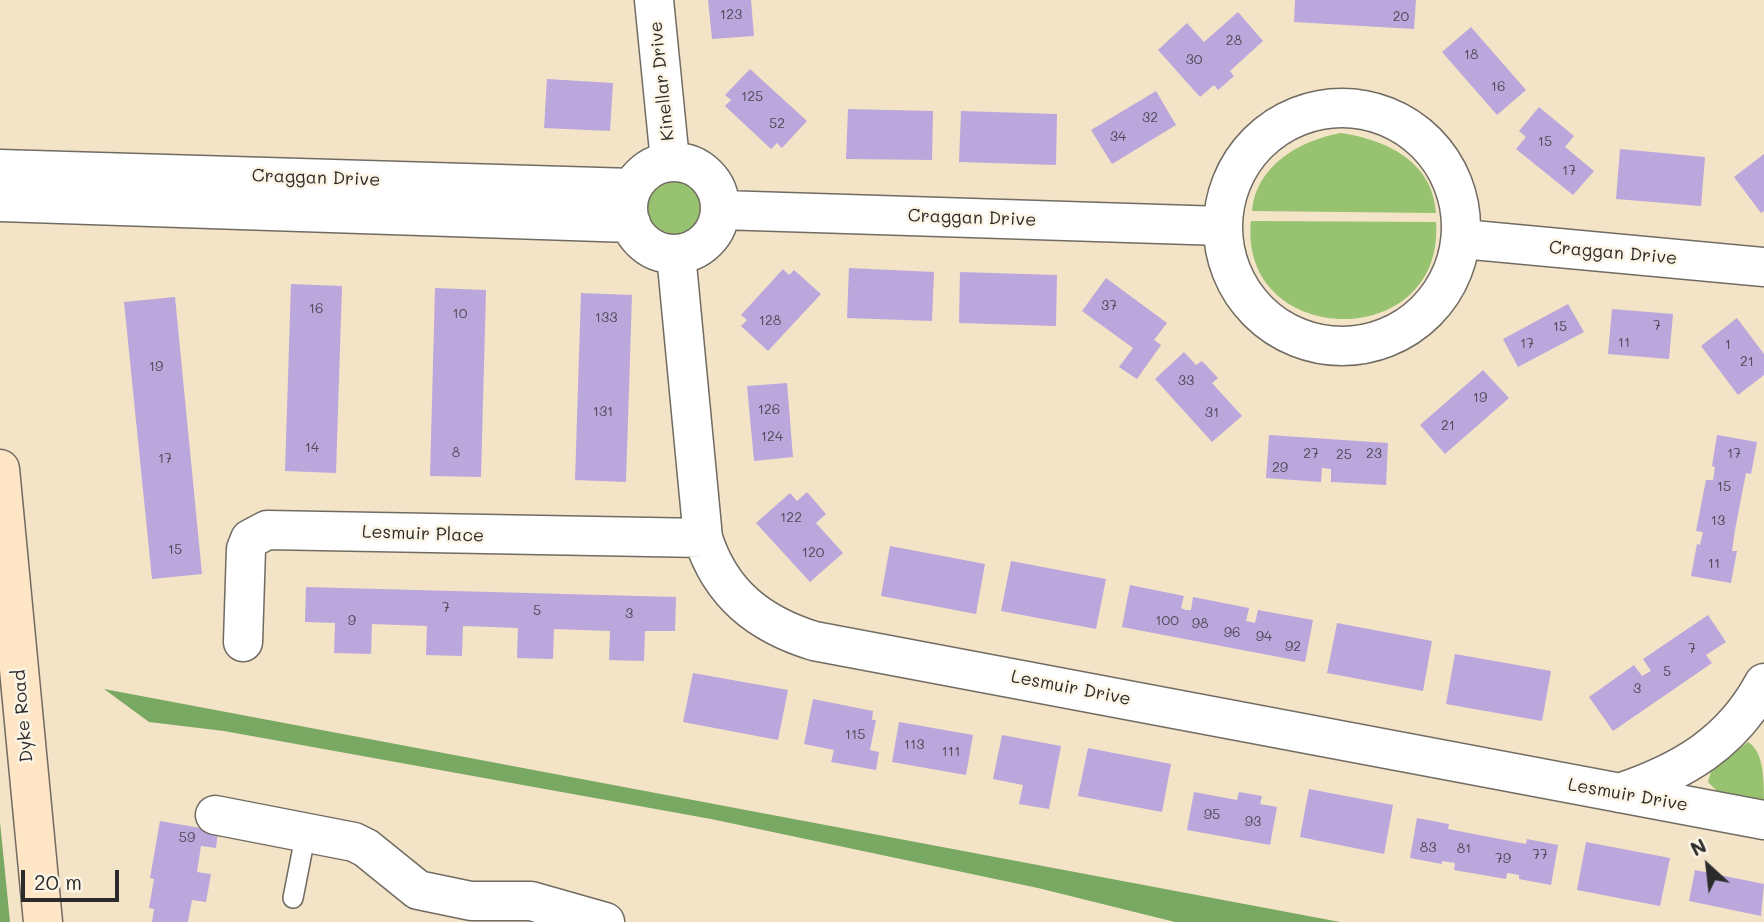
<!DOCTYPE html>
<style>
body{margin:0}
#map{position:relative;width:1764px;height:922px;overflow:hidden;background:#f3e3c7;font-family:Mali,sans-serif}
canvas{display:block}
.north{position:absolute;left:1673px;top:831px;width:70px;height:70px;-webkit-text-stroke:5px #fcf5e5;paint-order:stroke;rotate:333deg;font-size:19px;font-weight:700;line-height:28px;text-align:center;color:#2b2b2b}
.north::after{content:'';display:block;margin:auto;width:24px;height:32px;background:#2b2b2b;clip-path:polygon(50% 0,100% 100%,50% 72%,0 100%)}
.scale{position:absolute;left:21px;top:870px;width:98px;height:32px;box-sizing:border-box;border:4px solid #2b2b2b;border-top:0;padding-left:9px;font-size:21px;line-height:24px;white-space:nowrap;color:#2b2b2b;-webkit-text-stroke:5px #fcf5e5;paint-order:stroke}
</style>
<div id="map">
<canvas width="1764" height="922"></canvas>
<div class="north">N</div>
<div class="scale">20 m</div>
</div>
<script>
const g = document.querySelector('canvas').getContext('2d');
g.lineJoin = 'round';
function paint(path, color) {
  g.fillStyle = color;
  g.fill(path, 'evenodd');
}
function strokePath(path, color, width, dash) {
  g.strokeStyle = color;
  g.lineWidth = width;
  g.lineCap = dash ? 'butt' : 'round';
  g.setLineDash(dash || []);
  g.stroke(path);
}
function label(font, color, halo, rows, align = 'center') {
  g.font = font + ' Mali,sans-serif';
  g.lineWidth = 5;
  g.setLineDash([]);
  g.textBaseline = 'middle';
  g.strokeStyle = halo;
  g.fillStyle = color;
  for (const [text, x, y, turn = 0] of rows) {
    g.save();
    g.translate(x, y);
    g.rotate((+turn || 0) * Math.PI / 180);
    g.textAlign = isNaN(turn) ? turn : align;
    if (halo) g.strokeText(text, 0, 0);
    g.fillText(text, 0, 0);
    g.restore();
  }
}
const green = new Path2D(`
 M1340,133C1385,139 1433,161 1436,213L1252,211C1256,165 1300,141 1340,133Z
 M643 207a30 30 0 1 1 60 0a30 30 0 1 1-60 0Z
 M1251,221L1436,222C1445,354 1238,349 1251,221Z
 M1748,742C1764,751 1764,782 1764,801L1719,793L1708,782L1711,772Z`);
const forest = new Path2D(`
 M104,689L1340,922H1175L1038,888L711,819L224,731L149,722Z
 M0,822L10,922H0Z`);
const building = new Path2D(`
 M708,0H751L754,36L712,39Z
 M1295,0H1416L1414,29L1294,22Z
 M1238,12L1263,41L1230,71L1234,76L1218,90L1214,85L1200,97L1158,50L1187,23L1204,42Z
 M1471,27L1526,90L1497,115L1442,52Z
 M750,69L807,121L782,148L777,143L771,149L725,106L731,100L725,95Z
 M547,79L613,83L610,131L544,128Z
 M1156,91L1176,125L1112,164L1091,130Z
 M1539,107L1574,136L1565,147L1594,171L1573,195L1516,149L1526,137L1519,131Z
 M848,109L933,111L932,160L846,159Z
 M961,111L1057,114L1056,165L959,162Z
 M1620,149L1705,157L1701,206L1616,199Z
 M1764,154V211L1761,213L1734,177Z
 M849,268L934,272L932,321L847,318Z
 M783,269L789,275L794,270L821,294L768,351L741,326L747,320L741,315Z
 M960,272L1057,275L1056,326L959,323Z
 M1106,278L1167,323L1154,340L1161,345L1137,379L1119,367L1133,348L1082,311Z
 M291,284L342,286L336,473L285,471Z
 M435,288L486,290L481,477L430,476Z
 M581,293L632,295L626,482L575,480Z
 M175,297L202,574L152,579L124,302Z
 M1568,304L1584,332L1518,367L1503,339Z
 M1612,309L1673,314L1669,359L1608,354Z
 M1737,318L1764,354V375L1738,395L1701,346Z
 M1184,352L1196,365L1202,361L1218,378L1212,383L1242,416L1212,442L1155,379Z
 M1483,370L1509,398L1445,454L1420,425Z
 M787,383L793,457L754,461L747,386Z
 M1269,435L1388,443L1386,485L1331,482V469L1322,468L1321,482L1266,478Z
 M1717,435L1757,442L1751,474L1746,473L1735,530L1732,551H1737L1731,583L1691,576L1697,544L1700,545L1703,532L1696,531L1706,480H1713L1715,467L1712,466Z
 M807,492L826,514L816,523L843,553L810,582L756,523L790,493L797,501Z
 M890,546L985,564L976,614L881,596Z
 M1011,561L1106,579L1096,629L1001,611Z
 M1130,585L1184,596L1181,608L1186,610H1191L1193,597L1249,608L1246,621L1251,622L1255,623L1258,610L1313,620L1305,662L1122,627Z
 M306,587L676,597L675,631H645L644,661L609,660L610,631L554,629L553,659L517,658L518,628L463,626L462,656L426,655L427,626L372,624L371,654L334,653L335,623L305,622Z
 M1708,615L1726,642L1706,655L1712,663L1613,731L1589,697L1634,665L1642,676L1651,671L1643,659Z
 M1337,623L1432,641L1423,691L1327,673Z
 M1455,654L1551,671L1542,721L1446,704Z
 M693,673L788,690L778,740L683,722Z
 M813,699L873,711L872,720H876L870,750L879,752L876,770L831,762L834,750L804,744Z
 M899,722L973,735L966,775L892,762Z
 M1002,735L1061,746L1049,809L1019,804L1023,785L993,779Z
 M1088,748L1171,764L1162,812L1078,796Z
 M1309,789L1393,805L1384,854L1300,837Z
 M1194,792L1237,800L1239,792L1262,796L1260,804L1277,807L1270,845L1187,830Z
 M1417,818L1449,824L1448,829L1526,844L1527,839L1558,845L1551,885L1519,879V875L1507,873L1506,879L1454,870L1455,863L1442,861V864L1410,858Z
 M160,821L218,831L216,848L201,846L197,872L211,874L206,902L192,900L188,922H152L154,909L149,908L154,879L150,878Z
 M1586,842L1670,858L1660,906L1577,890Z
 M1695,870L1764,884L1761,916L1689,901Z`);
const lane = new Path2D(`
 M293,898L306,832`);
const street = new Path2D(`
 M654,0L670,161
 M1223 227a119 119 0 1 1 238 0a119 119 0 1 1-238 0Z
 M628 208a46 46 0 1 1 92 0a46 46 0 1 1-92 0Z
 M0,169L632,188
 M0,202L631,223
 M721,210L1222,226
 M1462,239L1764,267
 M676,254L703,538C721,594 759,624 814,641L1764,820
 M243,642L246,549L250,539L267,530L703,538
 M1619,793C1682,772 1732,743 1764,683
 M215,815L354,842L366,848L418,890L471,901H531L605,922`);
const secondary = new Path2D(`
 M0,469L43,922`);
const numberNames = [
 ["123",731,15],
 ["20",1401,17],
 ["28",1234,41],
 ["18",1471,55],
 ["30",1194,60],
 ["16",1498,87],
 ["125",752,97],
 ["32",1150,118],
 ["52",777,124],
 ["34",1118,137],
 ["15",1545,142],
 ["17",1569,171],
 ["37",1109,306],
 ["16",316,309],
 ["10",460,314],
 ["133",606,318],
 ["128",770,321],
 ["7",1657,326],
 ["15",1560,327],
 ["11",1624,343],
 ["17",1527,344],
 ["1",1728,345],
 ["21",1747,362],
 ["19",156,367],
 ["33",1186,381],
 ["19",1480,398],
 ["126",769,410],
 ["131",603,412],
 ["31",1212,413],
 ["21",1448,426],
 ["124",772,437],
 ["14",312,448],
 ["8",456,453],
 ["27",1311,454],
 ["23",1374,454],
 ["17",1734,454],
 ["25",1344,455],
 ["17",165,459],
 ["29",1280,468],
 ["15",1724,487],
 ["122",791,518],
 ["13",1718,521],
 ["15",175,550],
 ["120",813,553],
 ["11",1714,564],
 ["7",446,608],
 ["5",537,611],
 ["3",629,614],
 ["9",352,621],
 ["100",1167,621],
 ["98",1200,624],
 ["96",1232,633],
 ["94",1264,637],
 ["92",1293,647],
 ["7",1692,649],
 ["5",1667,672],
 ["3",1637,689],
 ["115",855,735],
 ["113",914,745],
 ["111",951,752],
 ["95",1212,815],
 ["93",1253,822],
 ["59",187,838],
 ["83",1428,848],
 ["81",1464,849],
 ["77",1540,855],
 ["79",1503,859]
];
const streetNames = [
 ["Kinellar Drive",662,81,-96],
 ["Craggan Drive",316,178,2],
 ["Craggan Drive",972,218,2],
 ["Craggan Drive",1613,253,5],
 ["Lesmuir Place",423,534,2],
 ["Lesmuir Drive",1071,688,11],
 ["Dyke Road",23,716,-95],
 ["Lesmuir Drive",1628,795,10]
];
paint(green, '#97c26f');
paint(forest, '#79a862');
paint(building, '#bba7dc');
strokePath(lane, '#716b62', 22);
strokePath(street, '#716b62', 41);
strokePath(secondary, '#716b62', 41);
strokePath(lane, '#fff', 19);
strokePath(street, '#fff', 38);
strokePath(secondary, '#fde5c5', 38);
label('14px', '#4f4a57', null, numberNames);
label('18px', '#2b2b2b', '#fcf5e5', streetNames);
</script>
